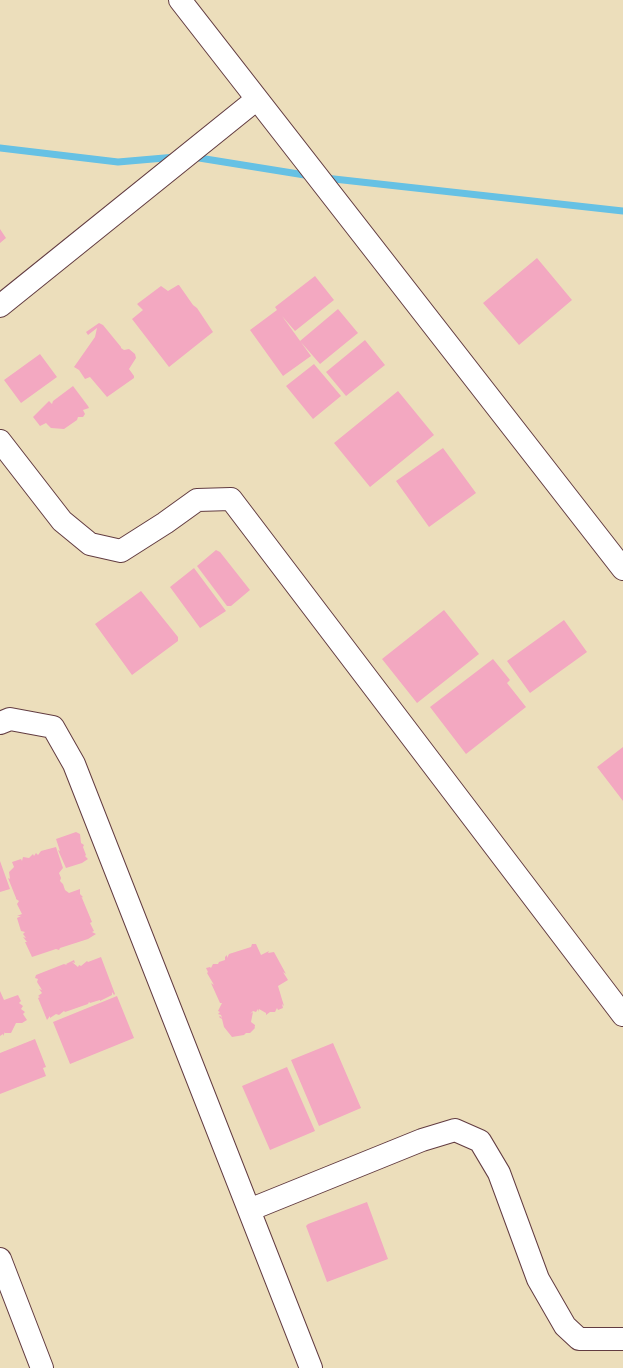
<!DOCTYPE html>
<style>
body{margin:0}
canvas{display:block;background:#ecdebb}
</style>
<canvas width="623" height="1368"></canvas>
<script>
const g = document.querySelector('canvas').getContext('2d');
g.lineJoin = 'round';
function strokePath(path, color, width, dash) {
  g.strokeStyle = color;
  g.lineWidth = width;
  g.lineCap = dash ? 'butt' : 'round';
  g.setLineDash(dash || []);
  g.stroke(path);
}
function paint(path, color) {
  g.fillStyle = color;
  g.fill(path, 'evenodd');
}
const stream = new Path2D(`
 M0,148L118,162L176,157
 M193,157L311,176
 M325,178L623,211`);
const building = new Path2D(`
 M0,229L6,238L0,243Z
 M537,258L572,300L519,345L483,303Z
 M315,276L334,300L295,331L282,316L311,356L283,376L250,330L277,310L275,307Z
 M178,285H179L193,305L197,308L213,332L169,367L132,319L143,310L137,304L161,286L168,291Z
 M338,309L358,333L320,364L300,341Z
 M99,323L103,325L121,347V348L124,350L129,349L135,354L136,358L129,369L134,376V378L107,397L90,377L85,379L79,370L74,367L95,337L97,328L88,335L86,332Z
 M365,340L385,365L346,396L326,372Z
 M40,354L57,377L21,403L4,380Z
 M314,364L341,396L313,419L286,386Z
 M73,386L88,406L89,408L83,410L85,414L83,417H78L77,420L64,429L51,428L46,423L40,426L33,417L49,401L52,404L53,401Z
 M398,391L434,435L370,487L334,443Z
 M443,448L476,493L429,527L396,481Z
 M216,550L220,552L250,590L231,606H227L197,566Z
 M194,568L226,611L200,628L170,587Z
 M141,591L178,637V641L132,675L95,624Z
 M444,610L479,654L417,703L382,659Z
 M564,620L587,652L530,693L507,661Z
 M493,659L510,680L507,683L526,707L466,754L430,707Z
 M623,747V801L597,767Z
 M76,832L80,834L81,843L84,845L83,847L86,855L85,856L88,859L82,863L66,868L58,850L60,851L56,839Z
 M56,847L63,868L59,873L61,878L60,881L63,884L65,890L69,893L80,889V894L83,897L81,898H82L92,922L90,923L94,931L92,932L96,934L88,939L60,948L59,950L56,949L32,957L25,942H27L23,937L26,938L23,934L25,932L21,931L17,918L21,916H17L22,914L17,904L19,901L16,899V898L8,878L10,879L9,872L14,867L12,862L21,859L22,861L23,857L29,858L33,854L34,856L36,853L38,855L41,851Z
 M0,861L10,889L0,892Z
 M252,944H256L261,955L269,951L268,953L274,952L286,974L283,972L288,980L278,986L284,1006L282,1004L283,1008L278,1010L277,1008L275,1012H270L266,1015V1013L259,1009L258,1012V1009L256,1012L253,1011L250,1014L253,1012L251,1022L255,1025V1027L254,1026L255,1028L250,1033H246L244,1035L232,1037L224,1027L222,1019L219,1017L220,1016L222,1018L221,1015L218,1014L220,1012L218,1011L222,1003H220L211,983L214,985L207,973L208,972L206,968L210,967L211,968L213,964H218L219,962L225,960V957L227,955V958L229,954L251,947Z
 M101,957L115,994L114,995L112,992V995L100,1001V1000L90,1003L89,1002L88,1004L65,1012L64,1011L59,1015L56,1014L50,1018V1016L47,1020L38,998L40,997L38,996L42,993L39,989L42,990L37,982L38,979L35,978L36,975L64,964L67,965L66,964L74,960L75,963L72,962L78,967L79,965L81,966L87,961L88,962Z
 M0,991L4,1000L18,995L21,1001L19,1003L23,1006L21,1009L25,1012L23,1014L27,1020L22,1023H16L11,1033H5V1032L3,1036V1034L0,1036Z
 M117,996L134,1038L70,1064L53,1022Z
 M35,1039L46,1067L43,1068L46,1076L0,1094V1053Z
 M333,1043L361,1108L319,1126L291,1060Z
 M287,1067L315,1131L270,1150L242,1086Z
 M367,1202L388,1259L327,1282L306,1226L308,1224Z`);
const minor = new Path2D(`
 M180,0L623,569
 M0,306L257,99
 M0,441L62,521L90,544L121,551L165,523L197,500L231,499L623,1015
 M0,723L10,719L53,727L74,764L311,1368
 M249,1210L422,1140L455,1130L480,1141L499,1173L538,1279L565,1326L579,1339H623
 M0,1259L42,1368`);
strokePath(stream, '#66c1e4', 7);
paint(building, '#f3a8c1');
strokePath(minor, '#623c41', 24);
strokePath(minor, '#fff', 22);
</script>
